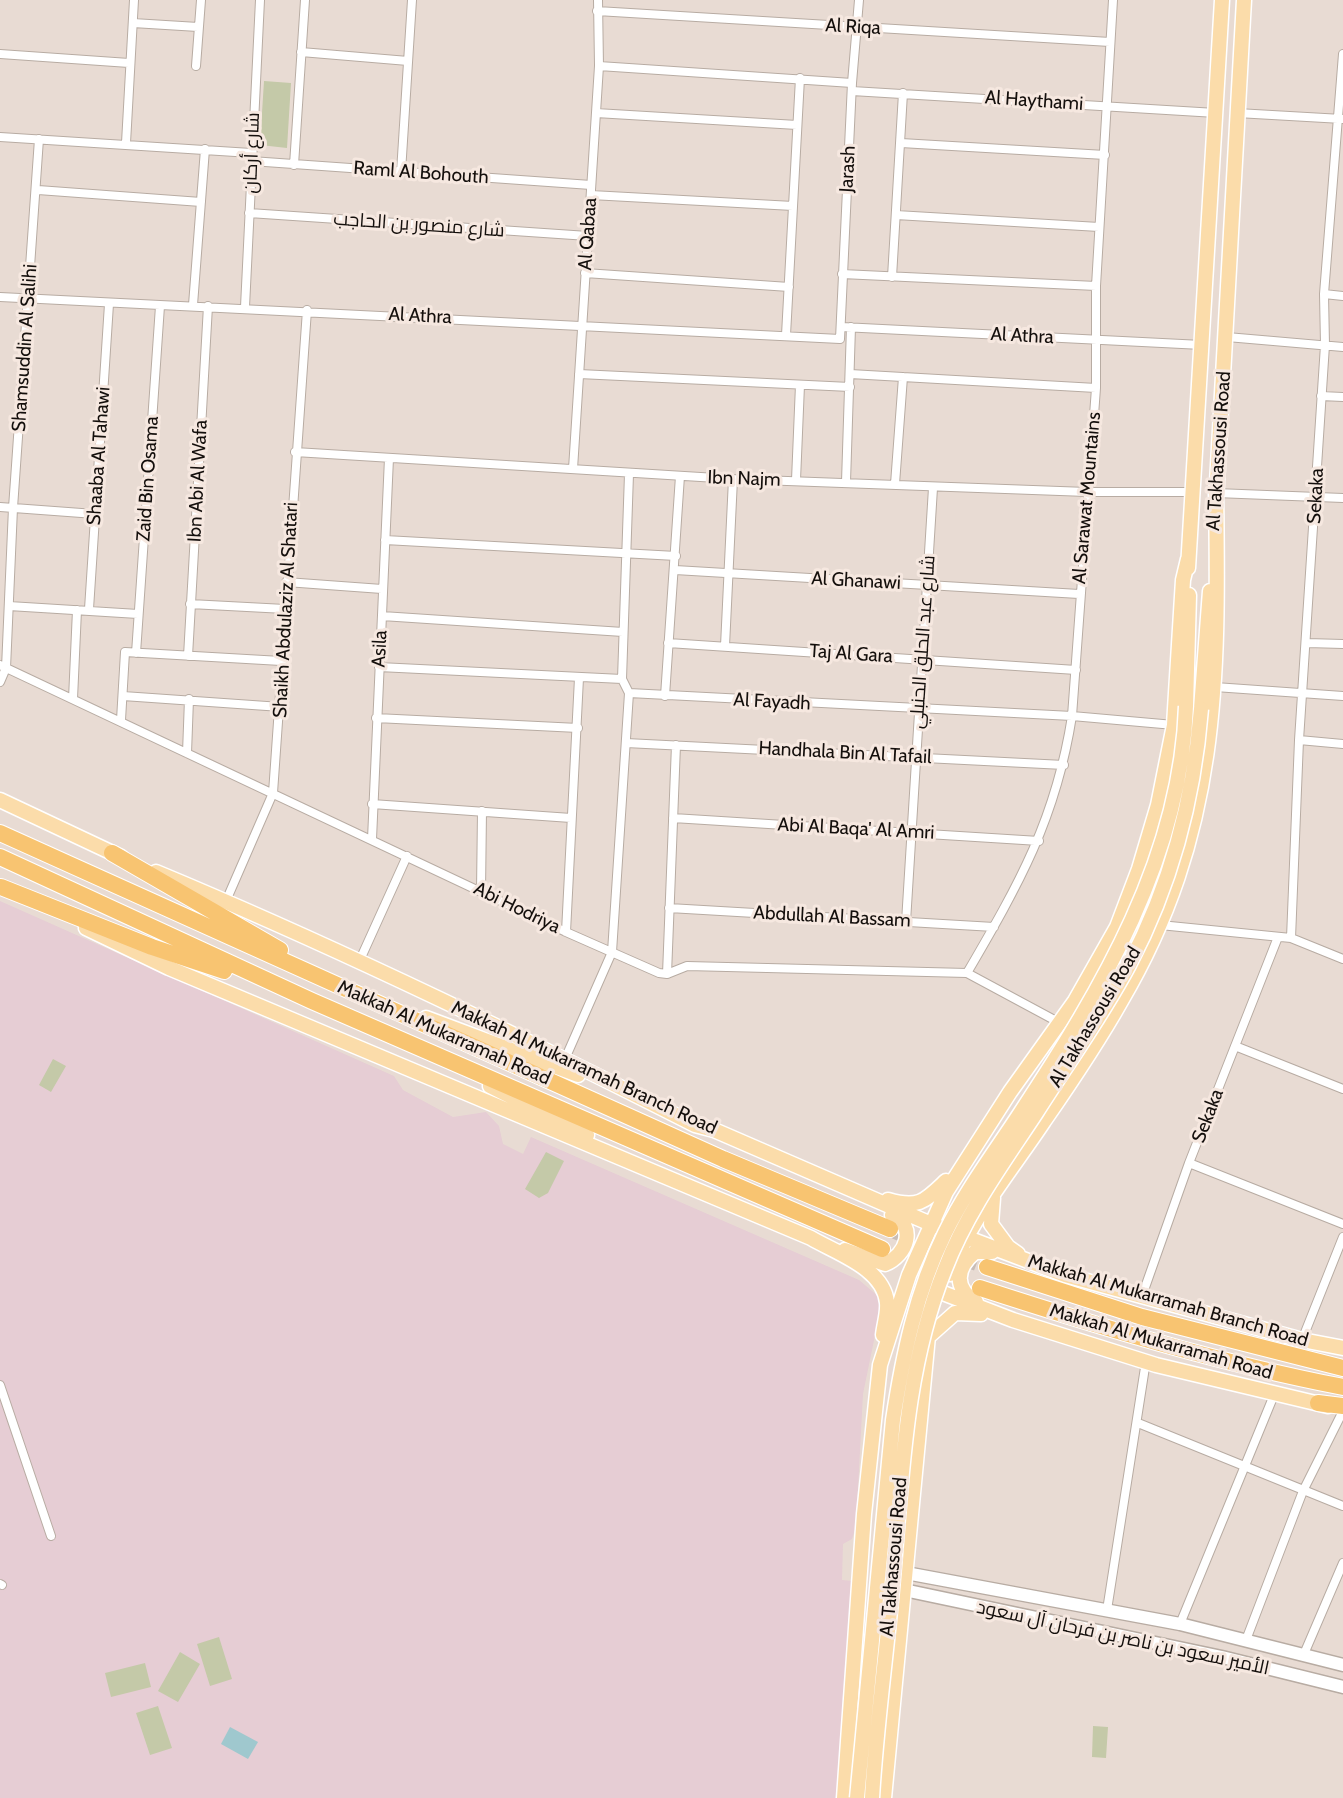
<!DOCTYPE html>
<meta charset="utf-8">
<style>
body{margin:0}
canvas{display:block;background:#e8dbd3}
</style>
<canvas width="1343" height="1798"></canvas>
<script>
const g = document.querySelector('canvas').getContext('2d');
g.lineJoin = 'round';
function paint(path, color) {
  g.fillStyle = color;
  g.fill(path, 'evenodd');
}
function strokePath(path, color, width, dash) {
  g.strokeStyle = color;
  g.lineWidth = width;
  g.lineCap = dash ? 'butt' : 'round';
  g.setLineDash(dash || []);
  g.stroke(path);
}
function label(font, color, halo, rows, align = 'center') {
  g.font = font + ' Cabin,Cairo,sans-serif';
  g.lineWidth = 6;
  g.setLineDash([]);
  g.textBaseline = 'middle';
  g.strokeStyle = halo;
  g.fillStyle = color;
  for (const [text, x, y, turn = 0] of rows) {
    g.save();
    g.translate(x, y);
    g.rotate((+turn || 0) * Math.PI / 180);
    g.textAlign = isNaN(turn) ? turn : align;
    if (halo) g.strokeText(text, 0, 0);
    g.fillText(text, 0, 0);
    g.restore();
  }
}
const medical = new Path2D(`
 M0,901L394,1076L403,1090L453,1117L486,1112L499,1126L503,1144L523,1154L531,1137L859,1280L878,1296L881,1306L863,1394L856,1526L852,1539L843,1544L842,1580L853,1581L839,1798H0Z`);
const green = new Path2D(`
 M264,81L291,83L287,148L260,145Z
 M53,1059L66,1066L51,1092L39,1085Z
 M546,1152L564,1161L548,1193L539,1198L525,1189Z
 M219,1637L232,1679L210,1686L197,1644Z
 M180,1652L200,1664L178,1702L158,1691Z
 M145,1663L151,1687L111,1697L105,1673Z
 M158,1706L172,1748L150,1755L136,1713Z
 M1093,1726L1108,1727L1106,1758L1092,1757Z`);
const water = new Path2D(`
 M230,1727L258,1742L248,1759L221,1744Z`);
const highwayTunnel = new Path2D(`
 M895,1231L987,1267`);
const street = new Path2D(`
 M597,11L1110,42
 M133,23L198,27
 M301,52L408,61
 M0,54L129,63
 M196,66L201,0
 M599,66L852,83
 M852,91L1216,113
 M596,113L797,125
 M1237,113L1342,119
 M0,137L251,153
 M126,143L134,0
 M901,143L1105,155
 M251,161L591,185
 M294,165L305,0
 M401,172L412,0
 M38,190L201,202
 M591,195L793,206
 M249,213L588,236
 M896,215L1099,227
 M585,273L789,287
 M842,274L1096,286
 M892,277L903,93
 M1324,294L1343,296
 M0,297L840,339L852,83L859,0
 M193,305L205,149
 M245,307L260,0
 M842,327L1202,345
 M786,335L800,78
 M1227,337L1343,347
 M579,374L850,387
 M850,374L1096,388
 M1321,396L1343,397
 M295,452L733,479L1087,492H1193
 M573,469L599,66L598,0
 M629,474L622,679L629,693L1072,716L1174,725
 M796,480L800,385
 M846,482L851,327
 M895,484L903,377
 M1216,493L1343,498
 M0,507L95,514
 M385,540L676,556
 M675,570L1079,594
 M286,582L382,589
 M190,604L285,609
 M9,606L138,614
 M89,609L109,304
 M382,616L623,632
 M668,643L1076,670
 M1307,643L1343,644
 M725,646L733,479
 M136,653L160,306
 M188,656L208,306
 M0,665L566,932L659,973L667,974L687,966L967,973L1060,1023
 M379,667L622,679
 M0,682L6,668L13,508L39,139
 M1215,687L1343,696
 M123,696L281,707
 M665,696L680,476
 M73,699L77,610
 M376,718L578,728
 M121,720L125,652L281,661
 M1299,740L1343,744
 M626,743L1064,765
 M187,753L189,699
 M372,804L571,818
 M673,818L1039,841
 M372,839L389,458
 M481,891L482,811
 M226,901L273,793L307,310
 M669,908L994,927
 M906,922L933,488
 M1160,925L1291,938L1343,959
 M566,932L579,678
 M1291,938L1299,740L1325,345L1324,294L1343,54
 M359,962L407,856
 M967,973C1019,884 1056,819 1072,716L1096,388V286L1113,0
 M667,974L676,745
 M1235,1046L1343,1089
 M565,1059L612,952L629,693
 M1189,1163L1343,1224
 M1142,1296L1189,1163L1278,937
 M1302,1340L1343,1237
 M0,1385L51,1536
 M1138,1423L1343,1506
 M0,1584L2,1585
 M1107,1610L1146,1361
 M1180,1624L1274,1395
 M1246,1640L1303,1491L1343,1411
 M1304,1654L1343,1563`);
const secondary = new Path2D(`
 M906,1573L1180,1624L1343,1665
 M904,1590L1222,1657L1343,1687`);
const primary = new Path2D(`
 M1216,501L1244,0
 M1188,568L1222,0
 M1186,706L1189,595
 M1201,709L1210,591
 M0,800L121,857
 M156,872C339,948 518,1035 695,1125L714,1130L931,1224L1065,1275L1302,1340L1343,1348
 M86,928L169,968L811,1238C836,1253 884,1268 887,1303C888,1313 884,1325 883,1335
 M426,1018L578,1075
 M490,1086L587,1135
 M993,1198L991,1224L1008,1247L1018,1254
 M888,1200C919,1209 925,1201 946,1181
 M845,1250L885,1264C907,1255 917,1226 892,1215
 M950,1274C971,1217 1011,1171 1044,1121C1071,1082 1098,1042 1121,1001C1219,834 1219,680 1216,493
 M933,1281L943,1293L1013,1320L1156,1365L1328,1406
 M976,1302C954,1288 955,1269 975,1252H992
 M928,1337L955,1313L981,1314
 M844,1798L864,1514L880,1365L909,1275L946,1192L1010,1092L1075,1001L1117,927L1139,869L1158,805L1174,725L1183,580L1188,559
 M884,1798L928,1336`);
const highway = new Path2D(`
 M0,833L723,1159L890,1229
 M112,853L280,950
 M0,857L312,1001L882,1249
 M1,887L152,947L224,971
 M987,1267L1142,1317L1343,1368
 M980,1288C1100,1327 1219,1363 1343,1387
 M1318,1403L1343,1406`);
const primaryBridge = new Path2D(`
 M857,1798L893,1420C903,1355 916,1292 945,1233C966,1190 995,1152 1021,1112C1102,989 1181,857 1186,706
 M872,1798C876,1728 886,1659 892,1589C902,1480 904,1371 945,1269C967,1212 1003,1163 1036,1113C1067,1064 1102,1016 1129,965C1171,885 1194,798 1201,709`);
const streetNames = [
 ["Al Riqa",853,27,3],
 ["Al Haythami",1034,101,4],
 ["شارع أركان",252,153,-88],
 ["Jarash",848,169,-87],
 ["Raml Al Bohouth",421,173,4],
 ["شارع منصور بن الحاجب",419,225,4],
 ["Al Qabaa",588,234,-86],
 ["Al Athra",420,316,3],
 ["Al Athra",1022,336,3],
 ["Shamsuddin Al Salihi",25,348,-86],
 ["Al Takhassousi Road",1219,451,-86],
 ["Shaaba Al Tahawi",99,456,-86],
 ["Zaid Bin Osama",148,479,-86],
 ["Ibn Najm",744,479,2],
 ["Ibn Abi Al Wafa",198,481,-87],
 ["Sekaka",1316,496,-87],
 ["Al Sarawat Mountains",1087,498,-85],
 ["Al Ghanawi",856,581,3],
 ["Shaikh Abdulaziz Al Shatari",286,610,-87],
 ["شارع عبد الحلق الحنبلي",923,642,-86],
 ["Asila",380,649,-87],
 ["Taj Al Gara",851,654,4],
 ["Al Fayadh",772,702,3],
 ["Handhala Bin Al Tafail",845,753,3],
 ["Abi Al Baqa' Al Amri",856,829,3],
 ["Abi Hodriya",517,908,26],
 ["Abdullah Al Bassam",832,917,3],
 ["Al Takhassousi Road",1095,1017,-59],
 ["Makkah Al Mukarramah Road",444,1033,24],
 ["Makkah Al Mukarramah Branch Road",584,1068,25],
 ["Sekaka",1208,1116,-69],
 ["Makkah Al Mukarramah Branch Road",1168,1301,16],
 ["Makkah Al Mukarramah Road",1161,1342,16],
 ["Al Takhassousi Road",894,1557,-85],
 ["الأمير سعود بن ناصر بن فرحان آل سعود",1123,1638,12]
];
paint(medical, '#e6cdd4');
paint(green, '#c4c9a8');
paint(water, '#9fc8ce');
strokePath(highwayTunnel, '#c8bcb5', 16, [16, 8]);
strokePath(street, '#b8aca3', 10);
strokePath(secondary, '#b8aca3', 15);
strokePath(primary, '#fff', 17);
strokePath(highway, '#fff', 18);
strokePath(street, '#fff', 8);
strokePath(secondary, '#fff', 12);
strokePath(primary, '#fbdcaa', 14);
strokePath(highway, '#f8c471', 16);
strokePath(primaryBridge, '#fff', 17, []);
strokePath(primaryBridge, '#fbdcaa', 14);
label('19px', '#140f0c', '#f6e8e0', streetNames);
</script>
